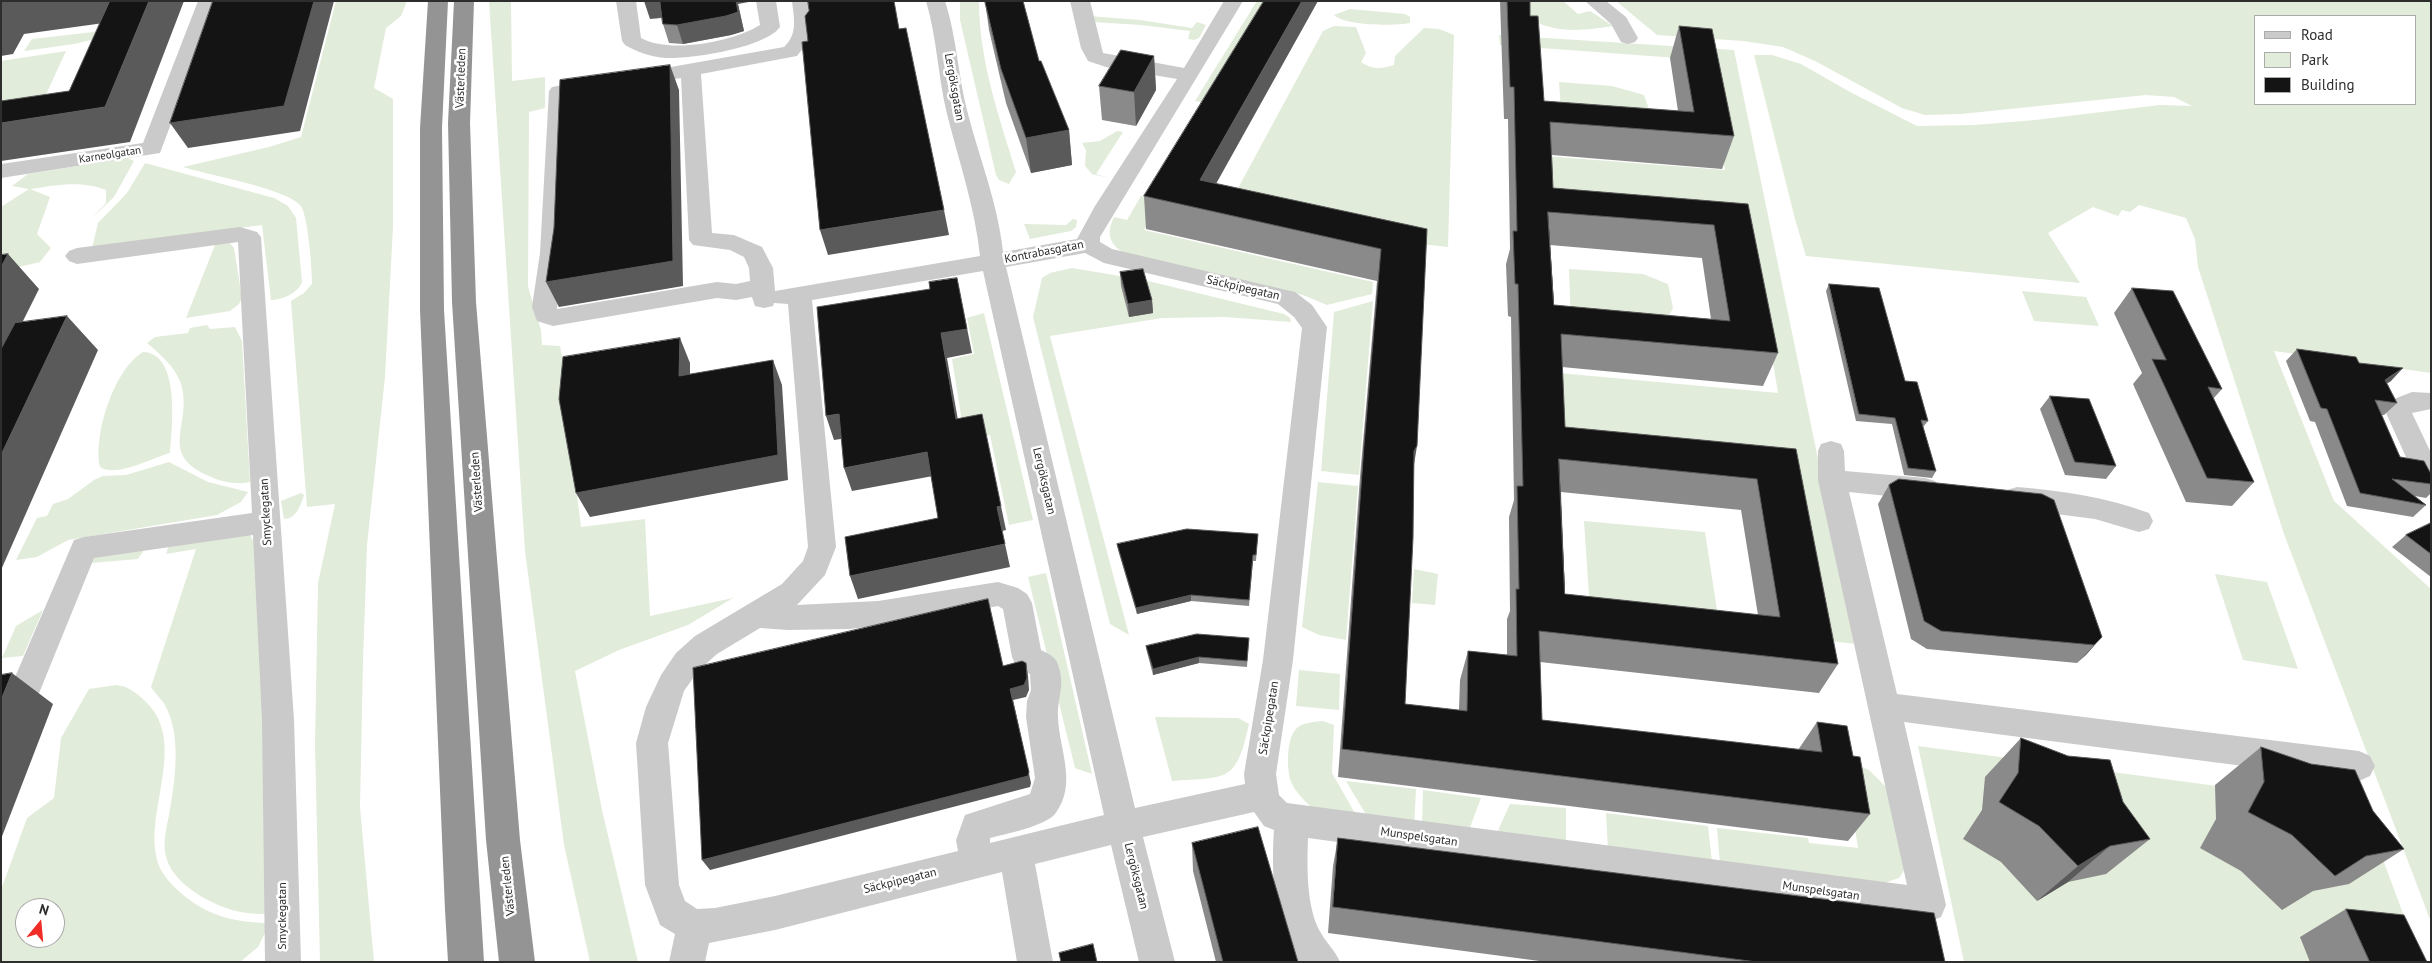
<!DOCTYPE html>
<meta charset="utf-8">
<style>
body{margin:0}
#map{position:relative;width:2432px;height:963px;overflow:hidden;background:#fff;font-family:"PT Sans",sans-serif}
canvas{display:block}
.frame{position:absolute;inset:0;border:2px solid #2d2d2d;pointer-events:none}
.legend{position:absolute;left:2254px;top:15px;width:162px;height:90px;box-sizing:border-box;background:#fff;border:1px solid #ababab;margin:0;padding:6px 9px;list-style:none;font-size:15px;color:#2d2d2d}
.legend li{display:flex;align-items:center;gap:10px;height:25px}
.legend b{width:25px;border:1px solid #ababab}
.north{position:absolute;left:15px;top:898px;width:50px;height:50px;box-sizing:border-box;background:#fff;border:1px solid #ababab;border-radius:50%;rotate:17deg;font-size:14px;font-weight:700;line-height:20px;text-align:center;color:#2d2d2d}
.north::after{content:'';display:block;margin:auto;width:18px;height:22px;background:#ef2c25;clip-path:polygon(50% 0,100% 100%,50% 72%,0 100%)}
</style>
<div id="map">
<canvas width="2432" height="963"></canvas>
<div class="frame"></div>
<ul class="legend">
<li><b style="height:6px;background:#cacaca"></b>Road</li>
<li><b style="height:14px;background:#e2ecda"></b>Park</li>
<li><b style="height:14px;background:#141414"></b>Building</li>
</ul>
<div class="north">N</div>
</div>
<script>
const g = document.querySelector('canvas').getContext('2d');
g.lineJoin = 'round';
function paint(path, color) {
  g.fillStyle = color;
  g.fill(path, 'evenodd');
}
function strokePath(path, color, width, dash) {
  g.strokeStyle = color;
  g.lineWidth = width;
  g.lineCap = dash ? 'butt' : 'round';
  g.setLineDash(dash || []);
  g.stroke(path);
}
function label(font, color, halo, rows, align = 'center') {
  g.font = font + ' "PT Sans",sans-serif';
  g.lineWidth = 5;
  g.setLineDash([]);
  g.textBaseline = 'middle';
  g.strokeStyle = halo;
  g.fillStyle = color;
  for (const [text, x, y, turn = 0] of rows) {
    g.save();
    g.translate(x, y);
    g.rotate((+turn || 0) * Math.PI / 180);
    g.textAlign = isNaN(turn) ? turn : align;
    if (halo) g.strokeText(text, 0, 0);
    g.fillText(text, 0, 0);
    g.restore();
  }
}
const green = new Path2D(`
 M336,1H407L401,16L386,28L374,88L393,99V227L385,377L367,545L363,661L360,807L374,962H320L315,745L318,583L335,504L307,507L291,301L304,293L312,284C312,270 308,213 300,205C284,188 208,175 183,167L269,147L301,137Z
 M489,1H511L512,81L545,77V108L529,112L528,287L541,330L542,345L560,346L565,373L568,423L581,527L645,519L650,616L733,598L688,625L619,650L575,671L602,810L638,962H590L564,845L525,551Z
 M960,1H979C979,60 999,117 1016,172L1009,184L999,180L996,175L960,20Z
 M1257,1L1277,5L1217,105L1195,101Z
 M1527,1H1563L1578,14L1590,11L1613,26C1582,31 1553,34 1526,17Z
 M1616,1H2431V373L2274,351L2334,501L2431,589V922L2284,534L2198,267L2195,239L2186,218L2139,205L2130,212L2122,210L2118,216L2093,207L2048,233L2080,283L1806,256L1795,219L1754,55H1772L1801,64L1850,92L1917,126L1974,125L2035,120L2160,105L2192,106L2174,97L2146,95L1961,114L1925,115L1902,108L1815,61L1783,47L1743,41L1657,35ZM2256,16H2416V104H2256Z
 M1350,9L1405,14L1410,17V23C1395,26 1345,26 1334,15Z
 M1089,16L1140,20L1192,28L1197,22L1206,25L1199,38L1194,40L1188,39L1190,31L1141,25L1092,22Z
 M1334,26L1356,27L1366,53L1361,62C1373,70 1381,69 1394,65L1395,56L1424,28L1439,29L1454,35L1448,247L1421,244L1230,203L1323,31Z
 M102,31L99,38L74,44L24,51L32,39Z
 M1499,35L1734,50L1856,644L1819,640L1789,481L1564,456L1559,373L1778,393L1752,235L1547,219L1544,156L1725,170L1705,60L1500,45Z
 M66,51L43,101L1,107V61Z
 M1559,82L1612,86L1644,95L1650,112L1562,125Z
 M1117,131L1123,132L1096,174L1109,178L1092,174L1085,166L1086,150L1082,143L1100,141Z
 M128,158L134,161L114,197L92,218L106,203V190C80,180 57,185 30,189L50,197L37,234L51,248L40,262L1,271V207L29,189L12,186L28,174Z
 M145,163L274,198L288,206L296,218L302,282C298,293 282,300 271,300L262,225L92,248L98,223L127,193Z
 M1141,196L1160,200L1144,230L1373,282L1372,294L1327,305L1303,295L1124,253C1109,244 1106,233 1114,217L1127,220Z
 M1073,219L1077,220L1076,227L1071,231L1030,239L1024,224L1066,225Z
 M217,240L228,241L234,248L242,298L239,304L230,311L186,318Z
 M1072,268L1144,280L1284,314L1290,318L1291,322L1225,317L1162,318L1050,336L1129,635L1110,624L1033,317L1042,278L1050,273Z
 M1569,269L1643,274L1668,284L1673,308L1661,331L1571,325Z
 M2022,291L2086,297L2099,326L2034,321Z
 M1373,301L1359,475L1321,471L1334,312Z
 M984,313L1033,520L1009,525L990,435L965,440L952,359L974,354L967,318Z
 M207,325L210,329L235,327L242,341L250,482C237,485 221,482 209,476C158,454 191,426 182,388C178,369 161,355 147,343L155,337L188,333L190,328Z
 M143,352C181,353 172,429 170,453C152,458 116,478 100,467C93,435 114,369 143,352Z
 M169,462L208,482L248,492L241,502L217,515L68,540L37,557L16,560L37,518L47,516L53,504L68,499L94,480L103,476L126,475Z
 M1318,482L1358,486L1346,640L1319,635L1302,627Z
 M301,493L304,495C301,505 296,519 284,519L281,501Z
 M1584,521L1705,532L1719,623L1590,611Z
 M248,532L256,545L265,736L267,914C245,915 223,909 204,898C190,890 173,877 167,860C162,845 166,830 169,815C175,782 182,736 165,705C161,699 155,693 151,687L196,549L166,554L168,548L173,543Z
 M144,550L138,559L91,563L94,557Z
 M1414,569L1438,574L1435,605L1412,603Z
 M1046,573L1092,774L1075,768L1028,577Z
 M2215,574L2267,582L2298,669L2243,660Z
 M43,610L23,656L2,658L16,626Z
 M1299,670L1340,674L1339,710L1296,706Z
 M116,685C129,686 136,693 145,701C192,745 137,820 161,870C167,881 178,891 187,898C211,917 240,923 270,923L258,947L240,962H1V890L27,818L54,798L61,738L89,689ZM25,908H55V938H25Z
 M1155,717L1238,718L1249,724C1236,783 1228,777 1172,781Z
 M1323,721L1334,725L1332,773L1356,815H1321C1310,806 1299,797 1292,784C1286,772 1286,737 1297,728C1304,722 1314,722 1323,721Z
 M1918,746L2329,801L2365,811L2421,962H1964Z
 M1855,764L1869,770L1889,790L1905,869L1899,878L1884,883L1720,864L1717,828L1808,838L1809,843L1858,848L1850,797Z
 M1346,781L1416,789L1414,827L1371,823Z
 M1423,790L1481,798L1469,830L1422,826Z
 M1510,804L1566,808V845L1495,837Z
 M1606,813L1708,826L1712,862L1608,851Z`);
const minor = new Path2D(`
 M198,1H217L160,153L1,178V164L143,143Z
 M616,1H636L641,38C670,54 733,42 760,25L756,1H776L780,27C765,48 691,59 666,58C651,57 637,52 625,45L622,41Z
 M792,1H812L813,35L797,56L701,74L712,233L734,235L762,247L773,268L775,291L980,256C975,207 959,162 947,114C938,77 937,38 926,1H945C957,38 958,77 968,114C980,160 998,204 1003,252L1077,239L1095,206L1177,79L1106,67L1088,61L1081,48L1070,1H1090L1103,53L1184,68L1224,1H1243L1100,237V242L1112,249L1295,292L1312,305L1327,327L1293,660L1276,774L1279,795L1287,803L1907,885L1818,480V451L1821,444L1831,441L1841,444L1844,451L1845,471L1925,478L1935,481L1939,489L1935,497L1925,500L1849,492L1897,694L2359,751L2370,756L2375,766L2370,776L2359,781L1904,722L1946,905L1941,917L1929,922L1308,838C1307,865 1306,909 1321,933C1327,944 1335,950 1340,962H1298C1273,927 1271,870 1274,830L1264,826L1254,812L1143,837L1175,962H1139L1111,845L1035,864L1053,962H1017L1002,872L775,930L709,943L705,962H669L675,934L660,925L645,885L636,743L646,707L661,675L676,653L695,636L782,584L803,561L808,547L788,304L774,303L773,306L764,308L755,306L752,297L736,300L717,298L553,326L537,321L532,307L540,253L549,91L552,87L597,79L604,81L607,85L604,89L569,96L564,253L557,309L717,282L736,284L750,281L749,268L744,257L730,250L693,245L689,240L681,78L637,85L630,83L627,79L630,75L637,73L784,47C798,34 794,19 792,1ZM1085,253L1104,263L1278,304L1294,317L1302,328L1263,660L1244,774L1245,784L1135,808L1006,267ZM983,271L1104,815L990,843V838C1006,834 1045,826 1055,814C1078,784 1059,750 1058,717C1057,698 1065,687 1059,668C1057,657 1049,654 1041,650L1032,603L1027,594L1018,588L998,582L878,601L797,605L825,575L836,547L812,300ZM998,606L1003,609L1012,657L1016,666L1030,674L1031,690L1027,701L1026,717L1035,778L1030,794L965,815L956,840L958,851L775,896L715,908L697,909L685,901L679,885L668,743L684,691L698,671L717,654L760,628L788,630L849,629L908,622Z
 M1585,1H1606L1626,17L1638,38L1635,42L1628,44L1621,42L1611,24Z
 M240,227L257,232L261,237L294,720L301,962H265L262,720L253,535L94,558L33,708L22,712L11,708L6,698L74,540L84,537L252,513L238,242L77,264L69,261L65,256L69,251L77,248Z
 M2412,392L2431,393V409L2412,413L2431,453V493L2421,490L2386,413L2394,399Z
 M2017,487C2063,491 2106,497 2149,513L2153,521L2149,529L2139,532L2095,519L2017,509L2007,506L2003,498L2007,490Z`);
const highway = new Path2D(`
 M428,1H448L442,128L444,310L484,962H448L445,910L420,310V128Z
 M454,1H474L470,123L476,302L520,840L535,962H499L486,840L452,302L448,123Z`);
const wall = new Path2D(`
 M985,1L1069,130L1072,165L1031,173L1006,103L989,30Z
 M1500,1H1530V16L1544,101L1678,111L1670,58L1679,26L1734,136L1722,169L1552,155L1553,188L1748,204L1778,353L1763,386L1562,367L1565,427L1796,449L1838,664L1819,693L1540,662L1542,720L1798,750L1817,722L1853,756L1870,814L1848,841L1338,777L1360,477L1377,281L1146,229L1144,196L1216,184L1427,229L1414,464L1405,704L1459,710L1460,680L1468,651L1507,655V619L1510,611L1509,517L1514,500L1511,317L1508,316L1506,264L1510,249L1508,119H1504ZM1550,245L1702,258L1711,319L1554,305ZM1561,492L1741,510L1758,615L1565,594Z
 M738,4L744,31L731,35L683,44L669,43L663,24L662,18L650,19Z
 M1154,56L1156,90L1136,126L1102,120L1099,86Z
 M1120,272L1152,300L1153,313L1129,317L1121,286Z
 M1829,284L1928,421L1923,427L1936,471L1932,478L1904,475L1892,424L1856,421L1826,291Z
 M2132,288L2222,389L2213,399L2254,482L2232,506L2186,502L2133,384L2142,373L2114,313Z
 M2297,349L2359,363L2391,381L2387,383L2397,403L2384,415H2382L2400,457L2431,474V493L2426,498L2415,496L2426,505L2413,517L2347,506L2315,422L2310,421L2286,361Z
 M2050,396L2116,466L2106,479L2065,475L2040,409Z
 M1889,485L2102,637L2077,663L1927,649L1911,639L1878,504Z
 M2431,523V577L2392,547L2406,535Z
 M1258,534L1256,561H1253L1249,606L1191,601L1137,614L1118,550L1117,544Z
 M1249,638L1247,667L1199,663L1153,675L1147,652L1146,646Z
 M2021,738L2123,802L2150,839L2106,874L2068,882L2037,901L2001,862L1963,839L1982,810L1985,777Z
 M2261,747L2373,811L2404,849L2349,884L2313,891L2282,910L2241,871L2200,848L2216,819L2215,785Z
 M1338,838L1945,962H1547L1328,933L1333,866Z
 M1192,843L1298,962H1216L1193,871Z
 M2346,909L2427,962H2310L2300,937Z`);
const shadedWall = new Path2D(`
 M1,1H128L140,18L24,34L13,54L1,56Z
 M149,1H184L130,142L1,161V123L105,107Z
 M314,1H334L300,131L188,148L170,123Z
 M644,1H660L666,17L650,19Z
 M736,1H754L738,4L744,31L731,35L683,44L677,25Z
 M1302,1H1318L1202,209L1200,180Z
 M1154,56L1156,90L1136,126L1134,92Z
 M670,65L679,90L683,286L559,307L546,282Z
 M1069,130L1072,165L1031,173L1026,138Z
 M944,210L949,235L828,255L820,230Z
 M8,254L39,289L1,365V267Z
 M957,278L972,353L947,358L962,443L956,419L941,333Z
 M1152,300L1153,313L1129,317L1128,304Z
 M67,316L98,350L1,570V455Z
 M680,338L690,363V401L679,376Z
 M773,360L782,385L788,480L590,517L576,493Z
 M2403,368L2391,381L2373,392L2385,380Z
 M839,414L847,438L834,440L826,416Z
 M1417,446L1412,477L1414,451Z
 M927,452L933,476L852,491L844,468Z
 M1001,506L1006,530L1002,531L997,507Z
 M1005,544L1010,567L858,599L850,576Z
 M1191,595V601L1137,614L1136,608Z
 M2102,637L2086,655L2077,663L2094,645Z
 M1199,657V663L1153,675V669Z
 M1026,663L1028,675L1029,690L1026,697L1013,700L1031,783L1030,787L710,870L702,860L1010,689Z
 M12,673L53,704L1,839V700Z
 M2110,846L2068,882L2037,901L2078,866Z`);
const building = new Path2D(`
 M110,1H149L105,107L1,123V101L69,91Z
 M213,1H314L284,106L170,123Z
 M660,1H736L738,12L726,16L677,25L663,24Z
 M808,1H894L899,29L906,28L944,210L820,230L802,42L808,41L805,16L809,11Z
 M985,1H1023L1039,61H1041L1069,130L1026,138L1001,69Z
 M1264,1H1302L1200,180L1427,229L1417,446L1414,451L1413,538L1405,704L1467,711L1468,651L1517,656L1516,589H1519L1517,486H1523L1518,284H1515L1513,231H1517L1514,87H1510L1507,1H1530V16H1538L1544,101L1694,112L1679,26L1712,29L1734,136L1550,122L1553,188L1748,204L1778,353L1561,334L1565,427L1796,449L1838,664L1539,631L1542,720L1822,752L1817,722L1847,726L1853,756L1860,757L1870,814L1342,749L1364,445L1381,249L1144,196ZM1548,212L1714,225L1730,321L1554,305ZM1559,459L1757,479L1780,617L1565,594Z
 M1121,50L1154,56L1134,92L1099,86Z
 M670,65L673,261L546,282L554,228L560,80Z
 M8,254L1,267V255Z
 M1143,269L1152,300L1128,304L1120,272Z
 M957,278L967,329L941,333L956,419L982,414L1001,506L997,507L1005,544L850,576L845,537L938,518L927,452L844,468L839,414L826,416L817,307L930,289L929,282Z
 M1829,284L1879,288L1905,381L1917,382L1928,421L1921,420L1936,471L1908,468L1895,418L1859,414Z
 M2132,288L2173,291L2222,389L2208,387L2254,482L2207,478L2152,359L2166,360Z
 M67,316L1,455V349L15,323Z
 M680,338L679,376L773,360L778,455L576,493L559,399L563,357Z
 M2297,349L2356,357L2359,363L2403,368L2385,380L2397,403L2375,400L2400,457L2424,461L2431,474V484L2392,479L2426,505L2360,493L2327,409L2321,408Z
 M2050,396L2089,399L2116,466L2075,462Z
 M1899,479L2042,494L2054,500L2102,637L2094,645L1941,631L1924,621L1889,485Z
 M2431,523V554L2406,535Z
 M1187,529L1258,534L1256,555H1253L1249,600L1191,595L1136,608L1117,544Z
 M988,599L1003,666L1022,661L1026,663L1027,678L1024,685L1010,689L1029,772L1028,776L702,860L693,668Z
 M1197,634L1249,638L1247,661L1199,657L1153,669L1146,646Z
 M12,673L1,700V675Z
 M2021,738L2068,756L2110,760L2123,802L2150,839L2110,846L2078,866L2039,826L1999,802L2018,773Z
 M2261,747L2311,764L2355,770L2373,811L2404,849L2366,856L2335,876L2292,835L2248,812L2264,782Z
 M1258,827L1298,962H1223L1192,843Z
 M1338,838L1934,913L1945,962H1757L1333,907Z
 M2346,909L2404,915L2427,962H2370Z
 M1093,944L1097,962H1061L1059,953Z`);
const farStreetnames = [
 ["Karneolgatan",110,155,-9]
];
const streetNames = [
 ["Västerleden",461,78,-88],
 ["Lergöksgatan",954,87,80],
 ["Kontrabasgatan",1044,252,-11],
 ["Säckpipegatan",1243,288,13],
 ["Lergöksgatan",1044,481,77],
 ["Västerleden",477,482,-94],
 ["Smyckegatan",266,512,-93],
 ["Säckpipegatan",1269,718,-81],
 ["Munspelsgatan",1419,837,8],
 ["Lergöksgatan",1136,876,76],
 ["Säckpipegatan",900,881,-14],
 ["Västerleden",508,886,-96],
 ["Munspelsgatan",1821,891,8],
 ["Smyckegatan",283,916,-90]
];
paint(green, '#e2ecda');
paint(minor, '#cacaca');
paint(highway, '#949494');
paint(wall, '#8a8a8a');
paint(shadedWall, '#5a5a5a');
paint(building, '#141414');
strokePath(building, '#5a5a5a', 1);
label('11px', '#2d2d2d', '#fff', farStreetnames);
label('12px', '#2d2d2d', '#fff', streetNames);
</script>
